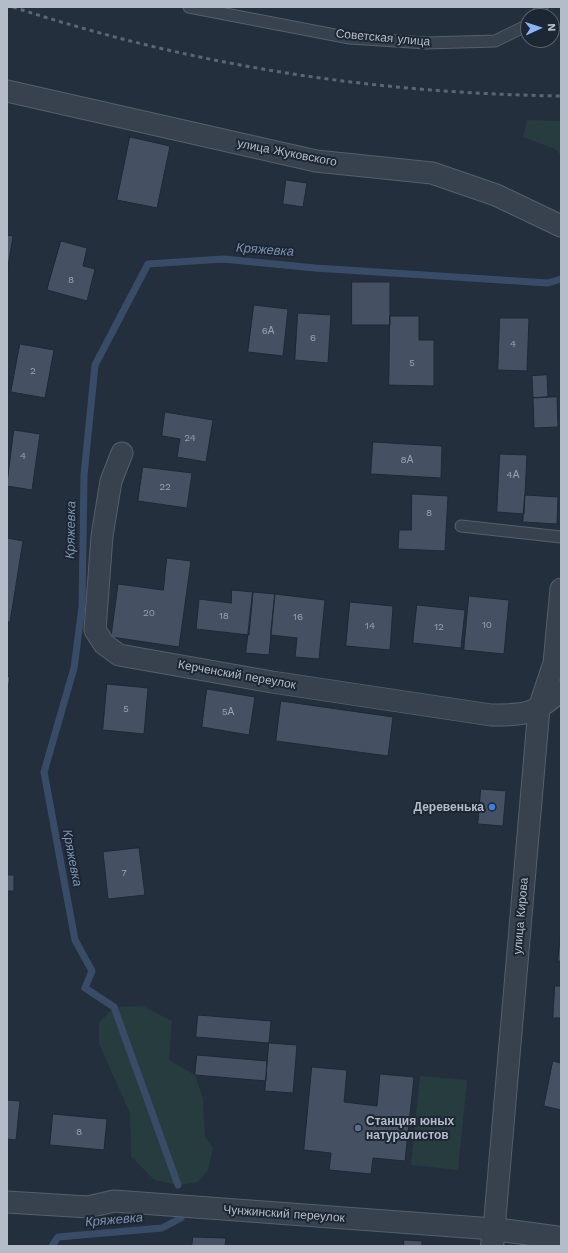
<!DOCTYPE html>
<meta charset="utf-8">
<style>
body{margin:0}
#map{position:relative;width:568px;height:1253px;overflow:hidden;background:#242f3e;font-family:"Work Sans",sans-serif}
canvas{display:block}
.frame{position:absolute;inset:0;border:8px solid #b4bcc9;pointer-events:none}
.north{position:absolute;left:520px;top:8px;width:40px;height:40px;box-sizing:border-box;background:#1d2633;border:1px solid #59626f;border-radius:50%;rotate:87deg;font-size:11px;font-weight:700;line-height:16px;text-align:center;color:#b4bcc9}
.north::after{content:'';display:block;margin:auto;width:14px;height:18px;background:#8ab4f8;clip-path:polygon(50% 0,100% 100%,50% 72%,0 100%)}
</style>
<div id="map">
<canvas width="568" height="1253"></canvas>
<div class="frame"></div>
<div class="north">N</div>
</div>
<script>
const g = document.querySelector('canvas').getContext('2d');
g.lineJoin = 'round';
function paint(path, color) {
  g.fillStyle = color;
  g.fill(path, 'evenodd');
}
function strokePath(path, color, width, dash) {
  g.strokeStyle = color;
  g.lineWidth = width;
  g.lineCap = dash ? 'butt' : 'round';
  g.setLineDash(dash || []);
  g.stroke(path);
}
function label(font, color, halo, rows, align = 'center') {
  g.font = font + ' "Work Sans",sans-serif';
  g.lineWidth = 4;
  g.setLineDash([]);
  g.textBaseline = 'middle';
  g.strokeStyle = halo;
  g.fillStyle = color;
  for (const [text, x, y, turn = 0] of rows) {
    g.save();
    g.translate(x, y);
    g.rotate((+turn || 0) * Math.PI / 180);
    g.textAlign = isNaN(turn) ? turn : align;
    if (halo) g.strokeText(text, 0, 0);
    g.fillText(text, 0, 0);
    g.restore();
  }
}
const green = new Path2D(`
 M527,120L561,121V155L555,149L523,137Z
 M143,1006L172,1021L169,1060L195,1075L203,1099L205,1137L213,1147L208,1170L198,1182L178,1185L154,1180L131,1156L130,1113L99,1044V1023L114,1007Z
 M420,1076L467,1080L458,1170L411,1165Z`);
const stream = new Path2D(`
 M178,1185L114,1007L85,988L92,971L75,940L44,772L74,668L82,607L84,475L95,365L148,264L223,259L315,268L548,283L561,279
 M52,1246L58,1237L162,1228L181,1218`);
const building = new Path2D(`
 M130,137L170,146L157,208L117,200Z
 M286,180L307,183L303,207L283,204Z
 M7,235L13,236L7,273Z
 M61,241L87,248L83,266L95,269L87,301L47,290Z
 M352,282H390V325H352Z
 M254,305L288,309L283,356L248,352Z
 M298,313L331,315L328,363L295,360Z
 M390,316H419V340H434V386L389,385Z
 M500,318H529L527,371L498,370Z
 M20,344L54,350L45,398L11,392Z
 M547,375L548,397L533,398L532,376Z
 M557,397L558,427L534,428L533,398Z
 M165,412L213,420L206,462L177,457L180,439L162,436Z
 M14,430L40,434L32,490L7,486Z
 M373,442L442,446L441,478L371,474Z
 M500,454L527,455L524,514L497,512Z
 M143,467L192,473L187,508L138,501Z
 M412,494L448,496L445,551L398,549L399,530H411Z
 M525,495L558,497L557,524L523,522Z
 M7,538L23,541L10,622H7Z
 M167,558L191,561L179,647L111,637L118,584L163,590Z
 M232,590L253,592L249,635L196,629L199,599L231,603Z
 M253,592L275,594L269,655L246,653Z
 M275,594L325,600L319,659L295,657L297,638L271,635Z
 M469,596L509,600L504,654L464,650Z
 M350,602L393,606L390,650L346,646Z
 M417,605L465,610L461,648L413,643Z
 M7,676L10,677L7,695Z
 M107,684L148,688L144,734L103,730Z
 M207,689L255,697L249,735L202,727Z
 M281,701L393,717L388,756L276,741Z
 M481,789L506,791L503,826L478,824Z
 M139,848L145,895L108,899L103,852Z
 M7,875H14V891H7Z
 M561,931V961H558Z
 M555,986H561V1018H553Z
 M198,1015L271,1021L269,1043L196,1037Z
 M269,1043L297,1045L293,1093L265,1091Z
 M197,1055L267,1061L266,1081L195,1075Z
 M553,1061L561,1063V1110L544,1106Z
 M312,1067L347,1070L344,1102L377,1106L380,1074L414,1077L405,1161L373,1158L371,1174L329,1170L331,1153L304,1150Z
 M7,1100L20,1101L16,1140L7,1139Z
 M53,1114L107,1119L104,1150L50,1145Z
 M193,1237L226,1238L225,1246H192Z
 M404,1240L422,1241V1246H404Z`);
const service = new Path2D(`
 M189,7L350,38L426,43L495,41L528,25
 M536,16L542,7
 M461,526L561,537`);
const minor = new Path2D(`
 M7,91L316,161L432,173L496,195L561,226
 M122,453L111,481L102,536L95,630L104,644L119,655L272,682L491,715C528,715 533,714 561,691
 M7,1202L88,1207L114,1201L494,1229L539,708L554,663L561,589`);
const tertiary = new Path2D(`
 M492,1246L494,1229L561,1238`);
const rail = new Path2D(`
 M13,7C194,66 371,93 561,96`);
const markers = [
 [492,807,4,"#3f7fe0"],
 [358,1128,4,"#5c6f8a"]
];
const numberNames = [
 ["8",71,280],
 ["6А",268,331],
 ["6",313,338],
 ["4",513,344],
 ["5",412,363],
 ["2",33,371],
 ["24",190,438],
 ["4",23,456],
 ["8А",407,460],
 ["4А",513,475],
 ["22",165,487],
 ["8",429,513],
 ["20",149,613],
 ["18",224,616],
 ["16",298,617],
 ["10",487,625],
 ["14",370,626],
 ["12",439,627],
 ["5",126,709],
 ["5А",228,712],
 ["7",124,873],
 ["8",79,1132]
];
const streetNames = [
 ["Советская улица",383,38,5],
 ["улица Жуковского",287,153,11],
 ["Керченский переулок",237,675,10],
 ["улица Кирова",521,916,-85],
 ["Чунжинский переулок",284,1214,4]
];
const poiNames = [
 ["Деревенька",484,807],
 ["Станция юных",366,1121,"left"],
 ["натуралистов",366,1135,"left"]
];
const waterNames = [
 ["Кряжевка",265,250,4],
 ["Кряжевка",71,530,-89],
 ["Кряжевка",72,858,79],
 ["Кряжевка",114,1220,-5]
];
paint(green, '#263c3f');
strokePath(stream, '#394c67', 7);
paint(building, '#455162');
strokePath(building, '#1f2835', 1);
strokePath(service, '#565f6c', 13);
strokePath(minor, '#565f6c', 23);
strokePath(tertiary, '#565f6c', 24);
strokePath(service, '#38414e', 11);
strokePath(minor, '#38414e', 21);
strokePath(tertiary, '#38414e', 22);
strokePath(rail, '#5a6575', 3, [4, 4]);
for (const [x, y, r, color] of markers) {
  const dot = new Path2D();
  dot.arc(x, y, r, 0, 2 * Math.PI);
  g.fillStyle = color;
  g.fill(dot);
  strokePath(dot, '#1d2633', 1.5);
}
label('10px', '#98a1af', null, numberNames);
label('12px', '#b4bcc9', '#1d2633', streetNames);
label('bold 12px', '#b4bcc9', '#1d2633', poiNames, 'right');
label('italic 13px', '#7c92b1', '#1d2633', waterNames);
</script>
